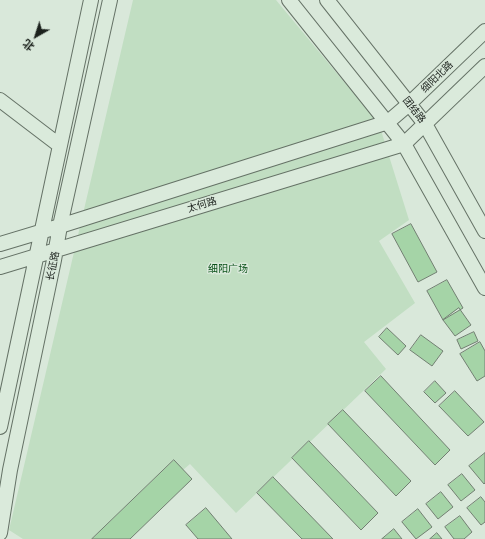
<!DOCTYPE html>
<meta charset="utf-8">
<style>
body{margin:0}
#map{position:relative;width:485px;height:539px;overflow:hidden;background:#d9e8da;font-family:Mulish,"Noto Sans SC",sans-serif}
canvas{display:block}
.north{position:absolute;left:16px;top:16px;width:40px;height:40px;-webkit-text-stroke:3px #d9e8da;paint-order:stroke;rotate:219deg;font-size:11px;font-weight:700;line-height:16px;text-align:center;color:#1c221d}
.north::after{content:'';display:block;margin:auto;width:14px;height:18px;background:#1c221d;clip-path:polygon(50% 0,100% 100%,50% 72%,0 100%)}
</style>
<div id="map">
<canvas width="485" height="539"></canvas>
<div class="north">北</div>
</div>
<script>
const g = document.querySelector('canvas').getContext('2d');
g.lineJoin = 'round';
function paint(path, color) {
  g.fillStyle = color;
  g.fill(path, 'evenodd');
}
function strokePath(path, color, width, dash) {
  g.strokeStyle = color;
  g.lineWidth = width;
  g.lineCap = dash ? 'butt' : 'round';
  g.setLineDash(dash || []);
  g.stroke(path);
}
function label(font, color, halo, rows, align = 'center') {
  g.font = font + ' Mulish,"Noto Sans SC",sans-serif';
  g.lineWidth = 3;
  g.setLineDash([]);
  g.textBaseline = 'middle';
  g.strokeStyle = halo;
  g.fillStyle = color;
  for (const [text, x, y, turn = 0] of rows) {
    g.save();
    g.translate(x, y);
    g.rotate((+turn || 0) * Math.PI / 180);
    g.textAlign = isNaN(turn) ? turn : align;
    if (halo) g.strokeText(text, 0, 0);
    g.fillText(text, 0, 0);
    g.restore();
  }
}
const green = new Path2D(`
 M133,0H276L379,124L409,220L379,241L415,303L364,342L386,369L236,513L190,464L102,539H23L9,530Z`);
const building = new Path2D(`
 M411,224L437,272L418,282L392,234Z
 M447,280L463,308L443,320L427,291Z
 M459,308L471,325L455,336L443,320Z
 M387,328L406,346L398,355L379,337Z
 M474,332L478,341L461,349L457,340Z
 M421,335L443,351L432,366L410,350Z
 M480,342L485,351V376L477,381L460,354Z
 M381,376L450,450L435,465L365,391Z
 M435,381L446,393L435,403L424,392Z
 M455,391L484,422L468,436L439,406Z
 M343,410L411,481L396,496L328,424Z
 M309,441L378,513L361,530L292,458Z
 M485,453V483L484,484L469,466Z
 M174,460L192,479L130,539H92Z
 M462,474L475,490L461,501L448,485Z
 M273,477L333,539H302L257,493Z
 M441,492L453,507L438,519L426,504Z
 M481,497L485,502V522L481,525L467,508Z
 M206,508L232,539H198L186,525Z
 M418,509L432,527L416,539L402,522Z
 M460,516L472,532L464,539H454L445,527Z
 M394,529L402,539H382Z
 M437,533L442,539H430Z`);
const secondary = new Path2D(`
 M289,0L404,144L485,288
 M327,0L425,124L485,231
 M0,100L59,145
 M0,244L60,226L388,122L409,104L485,31
 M0,267L404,144L485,66
 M0,427L91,0
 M0,533L10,470L54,260L60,226L110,0`);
const streetNames = [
 ["细阳北路",437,77,-44],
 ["团结路",414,110,52],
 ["太何路",202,205,-17],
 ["长征路",53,266,-79]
];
const parkNames = [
 ["细阳广场",228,269]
];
paint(green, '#c1dec2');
paint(building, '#a5d4a7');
strokePath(building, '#727f72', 1);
strokePath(secondary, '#657266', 16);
strokePath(secondary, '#daeadb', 14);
label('10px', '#1c221d', '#d9e8da', streetNames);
label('10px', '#0b511a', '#d9e8da', parkNames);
</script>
